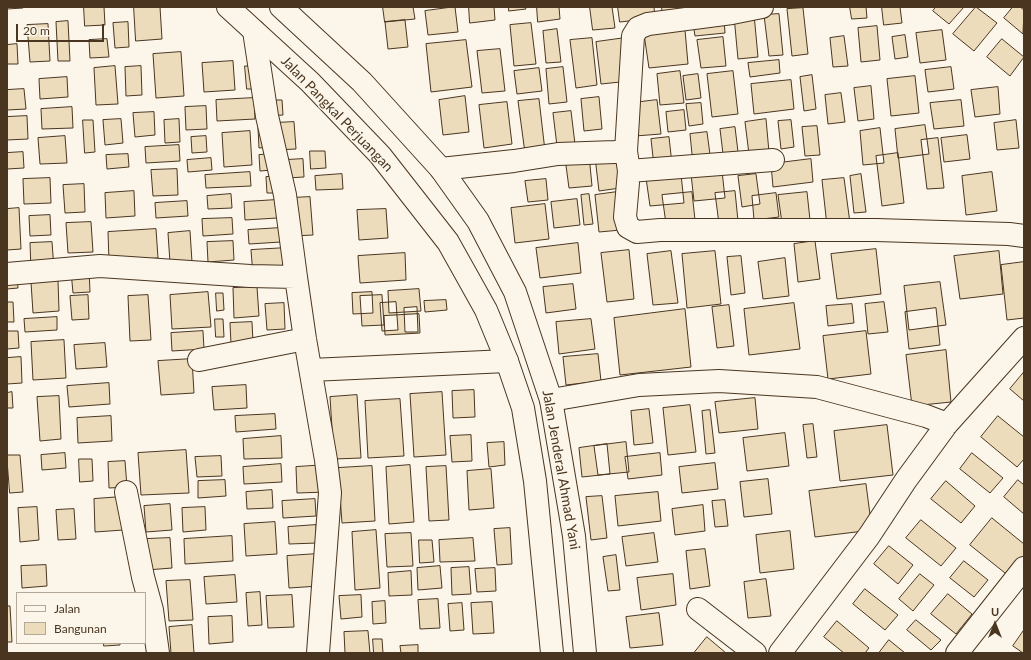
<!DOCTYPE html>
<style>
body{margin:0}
#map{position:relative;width:1031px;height:660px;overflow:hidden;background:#fbf6e9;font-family:Lato,sans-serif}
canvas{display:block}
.frame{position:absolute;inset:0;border:8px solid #4a3520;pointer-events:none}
.legend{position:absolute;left:16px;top:592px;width:130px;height:52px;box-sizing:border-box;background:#fbf6e9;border:1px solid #b4a999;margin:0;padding:5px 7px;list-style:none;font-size:12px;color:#4a3520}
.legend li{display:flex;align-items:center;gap:8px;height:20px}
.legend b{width:20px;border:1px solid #b4a999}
.north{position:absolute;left:975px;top:604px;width:40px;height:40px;-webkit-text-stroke:3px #fbf6e9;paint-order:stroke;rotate:0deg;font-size:11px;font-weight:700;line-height:16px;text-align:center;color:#4a3520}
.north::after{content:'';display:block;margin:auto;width:14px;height:18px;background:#4a3520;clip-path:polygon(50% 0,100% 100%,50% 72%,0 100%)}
.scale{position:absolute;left:16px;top:24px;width:88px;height:18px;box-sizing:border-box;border:2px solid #4a3520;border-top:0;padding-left:5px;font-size:12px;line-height:14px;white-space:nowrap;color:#4a3520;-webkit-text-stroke:3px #fbf6e9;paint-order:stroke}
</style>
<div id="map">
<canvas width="1031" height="660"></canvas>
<div class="frame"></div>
<ul class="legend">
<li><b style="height:5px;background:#fbf6e9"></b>Jalan</li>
<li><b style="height:11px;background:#ecdcbc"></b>Bangunan</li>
</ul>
<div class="north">U</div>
<div class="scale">20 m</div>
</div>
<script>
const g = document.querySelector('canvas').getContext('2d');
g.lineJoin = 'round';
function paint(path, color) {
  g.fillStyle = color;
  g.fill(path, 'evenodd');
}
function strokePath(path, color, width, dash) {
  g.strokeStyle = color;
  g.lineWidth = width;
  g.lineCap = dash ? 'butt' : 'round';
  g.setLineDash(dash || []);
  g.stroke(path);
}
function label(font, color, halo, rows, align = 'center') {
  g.font = font + ' Lato,sans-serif';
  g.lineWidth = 3;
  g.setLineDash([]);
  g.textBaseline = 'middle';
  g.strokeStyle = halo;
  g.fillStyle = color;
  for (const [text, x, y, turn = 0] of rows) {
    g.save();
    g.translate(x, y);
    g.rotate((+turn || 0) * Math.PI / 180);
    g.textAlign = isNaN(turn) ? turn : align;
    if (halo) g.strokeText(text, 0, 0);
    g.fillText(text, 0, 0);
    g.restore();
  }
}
const building = new Path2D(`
 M7,7H22L23,8L7,9Z
 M84,7H104L105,25L85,26Z
 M134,7H160L162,39L136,41Z
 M383,7H413L415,19L385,22Z
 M455,7L458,32L428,35L425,11Z
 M469,7H494L495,20L470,23Z
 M509,7H525L526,9L509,11Z
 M537,7H559L560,19L538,22Z
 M590,7H612L615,28L593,30Z
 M618,7H654L655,18L620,22Z
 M662,7H682L683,17L663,19Z
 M850,7H866L867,18L852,19Z
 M882,7H900L902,23L884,25Z
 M936,7H964L949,24L933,11Z
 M976,7L997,23L974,51L953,34Z
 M1013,7H1020L1024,10L1023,34L1004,18Z
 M803,8L808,54L792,56L787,9Z
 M754,14L758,57L738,59L734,16Z
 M779,14L783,55L769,56L764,15Z
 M724,19L725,33L695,36L693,23Z
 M405,20L408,47L388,49L385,22Z
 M68,21L70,61H58L56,22Z
 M128,22L129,47L115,48L113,23Z
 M531,23L536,64L514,66L510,25Z
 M48,24L50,61L30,62L27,25Z
 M877,26L880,60L861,62L858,28Z
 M557,29L561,62L546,63L543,31Z
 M685,30L688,64L649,68L644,34Z
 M942,30L946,60L920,63L916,33Z
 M905,35L908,57L895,59L892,37Z
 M844,36L848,66L833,67L830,38Z
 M723,37L726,66L701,68L697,40Z
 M592,38L597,85L576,88L570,40Z
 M625,38L630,81L601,84L596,42Z
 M107,39L109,57L90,58L89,40Z
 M1002,39L1024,57L1010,76L987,57Z
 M466,40L472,87L431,92L426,44Z
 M17,44L18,64H7V45Z
 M500,49L505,91L482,93L477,51Z
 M181,52L184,96L156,98L153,54Z
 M779,60L780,73L750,77L748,63Z
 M233,61L235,90L204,92L202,63Z
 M115,66L118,104L96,105L94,68Z
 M141,66L142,95L126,96L125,67Z
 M245,66H256L258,89H247Z
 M563,67L567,102L549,104L546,69Z
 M951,67L954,89L928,92L925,70Z
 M539,68L542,91L517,94L514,71Z
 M680,71L684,103L660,105L657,74Z
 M733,71L738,114L712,117L707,74Z
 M698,74L701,98L686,100L683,76Z
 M812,75L816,109L804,111L800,77Z
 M915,76L919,113L891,116L887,79Z
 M67,77L68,97L40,99L39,79Z
 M791,80L794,109L754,114L751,84Z
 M871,86L874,119L858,121L854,88Z
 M998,87L1000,114L975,117L971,90Z
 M24,89L26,109L7,110V90Z
 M841,93L845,122L828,124L825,95Z
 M465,96L469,132L443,135L439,100Z
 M599,97L602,129L584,131L581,99Z
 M254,98L255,119L217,121L216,100Z
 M539,99L545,151L525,153L518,101Z
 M267,100H282L283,115L268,116Z
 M657,100L661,134L635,136L632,103Z
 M961,100L964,126L934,129L930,103Z
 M507,102L512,144L484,148L479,105Z
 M701,103L703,124L689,126L686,104Z
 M206,106L207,129L186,130L185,107Z
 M72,107L73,128L42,129L41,109Z
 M684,110L686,130L668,132L666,112Z
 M571,111L575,144L557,146L553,113Z
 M154,112L155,135L135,137L133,113Z
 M27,116L28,139L7,140V117Z
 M121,119L123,143L105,145L103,120Z
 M179,119L180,142L165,143L164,120Z
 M766,119L769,152L749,154L745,122Z
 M83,120H93L95,152L85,153Z
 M791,120L794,147L781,149L778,121Z
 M1016,120L1019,148L997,150L994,123Z
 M294,122L296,149L275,150L274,123Z
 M925,125L929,154L898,158L895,129Z
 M817,126L820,155L805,156L802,127Z
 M266,127L268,147L259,148L258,128Z
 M735,127L739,160L724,162L720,129Z
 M880,128L884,163L863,165L860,131Z
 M250,131L252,165L224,167L222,133Z
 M707,132L711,162L693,164L690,134Z
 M967,135L970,159L944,162L941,138Z
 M65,136L67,163L40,164L38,138Z
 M206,136L207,152L192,153L191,137Z
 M669,137L672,164L654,166L651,139Z
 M938,138L944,188L927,189L921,140Z
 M179,145L180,161L146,163L145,147Z
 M310,151H325L326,168L311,169Z
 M23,152L24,168L7,169V153Z
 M898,153L904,203L882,206L876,156Z
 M128,154L129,167L107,169L106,155Z
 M272,154L273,170L260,171L259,155Z
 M589,155L592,186L569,188L565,158Z
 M616,155L620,188L599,191L595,157Z
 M211,158L212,170L188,172L187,160Z
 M303,159L304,177L287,178L286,160Z
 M811,159L813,182L773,187L771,164Z
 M177,169L178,195L153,196L151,170Z
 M722,171L725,198L694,201L691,174Z
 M250,172L251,186L206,188L205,175Z
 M992,172L997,211L966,215L962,176Z
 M342,174L343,189L316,190L315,176Z
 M681,174L684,203L650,206L646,178Z
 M756,174L760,204L742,207L738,176Z
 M861,174L866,212L854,213L850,176Z
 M282,176L283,193H267L266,177Z
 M50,178L51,203L24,204L23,179Z
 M844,178L850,223L827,226L822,180Z
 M546,179L548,200L528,202L525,181Z
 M84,184L85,212L65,213L63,185Z
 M134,191L135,216L106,218L105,193Z
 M735,191L738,221L719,224L715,193Z
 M617,192L621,230L599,232L595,195Z
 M692,192L695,220L666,224L662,195Z
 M807,192L810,220L782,223L778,195Z
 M776,193L779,217L754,220L752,196Z
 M231,194L232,208L208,209L207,196Z
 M589,194L593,224L584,225L581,195Z
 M310,197L313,235L293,236L291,198Z
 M577,199L580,225L554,228L551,202Z
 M276,200L277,218L245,220L244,202Z
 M187,201L188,216L156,218L155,203Z
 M545,204L549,239L515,243L511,208Z
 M19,208L21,249L7,250V209Z
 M386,209L388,238L359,240L357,210Z
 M50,215L51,235L30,236L29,216Z
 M232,218L233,234L203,236L202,219Z
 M91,222L93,252L68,253L66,223Z
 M280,228L281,242L249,244L248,230Z
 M156,229L158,258L109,261L108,232Z
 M190,231L192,262L170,263L168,233Z
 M233,241L234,260L208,262L207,242Z
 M815,241L820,279L798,282L794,244Z
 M52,242L54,269L31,270L30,243Z
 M578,243L581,273L540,278L536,248Z
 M286,248L288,273L253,275L251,250Z
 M876,249L881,294L837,299L831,254Z
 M629,250L634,299L607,302L601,253Z
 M671,251L678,303L653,305L647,254Z
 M715,251L721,304L687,308L682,254Z
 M999,251L1003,294L960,299L954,256Z
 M405,253L406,280L360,283L358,256Z
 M741,256L745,293L731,295L727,257Z
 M785,258L789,296L763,299L758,262Z
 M1024,262V318L1007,320L1001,265Z
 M89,269L90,292L73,293L71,271Z
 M17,275L18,288L7,289V276Z
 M58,280L59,311L33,313L31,282Z
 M940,282L946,325L909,330L904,286Z
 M573,284L576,309L546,313L543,287Z
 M257,287L259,316L234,318L233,288Z
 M419,289L421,311L389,313L388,291Z
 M208,292L211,327L172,329L170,295Z
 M372,292L373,313L353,314L352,293Z
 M216,293H223L224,310L217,311Z
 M88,295L89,319L72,320L70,296Z
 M148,295L151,340L130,341L128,296Z
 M382,295L384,325L362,326L360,296Z
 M446,300L447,310L425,312L424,301Z
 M7,302H13L14,322H7Z
 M396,302L398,330L382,331L380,303Z
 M884,302L888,332L868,334L865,304Z
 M284,303L285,329L267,330L265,304Z
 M794,303L800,349L749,355L744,309Z
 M852,304L854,323L828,326L826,306Z
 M729,305L734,346L717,348L712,307Z
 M417,307L418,332H405L404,308Z
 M936,308L940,345L909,349L905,312Z
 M685,309L691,367L620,375L614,318Z
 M419,314L420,333L385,335L384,316Z
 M57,317V330L25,332L24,319Z
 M215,319H223L224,337H216Z
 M591,319L595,349L559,354L556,322Z
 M252,322L253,342L231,344L230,323Z
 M7,331H18L19,348L7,349Z
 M203,331L204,349L172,351L171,333Z
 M866,331L871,374L828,379L823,336Z
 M64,340L66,378L33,380L31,342Z
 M105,343L107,367L76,369L74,345Z
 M946,350L951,402L912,406L906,355Z
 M598,354L601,381L566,385L563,357Z
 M21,357L22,383L7,384V358Z
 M192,359L194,393L161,395L158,361Z
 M1024,372V401L1010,389Z
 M109,383L110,404L69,407L67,386Z
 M246,385L247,408L214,410L212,387Z
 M474,390L475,417L453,418L452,391Z
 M12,392L13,408H7V393Z
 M442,392L446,455L414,457L410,394Z
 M357,395L361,458L334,459L330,397Z
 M59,396L61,439L40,441L37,397Z
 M755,398L758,429L719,433L715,402Z
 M400,399L404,456L368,458L365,401Z
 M690,405L696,452L668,455L663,408Z
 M649,409L653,443L634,445L631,411Z
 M710,410L715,453L706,454L702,411Z
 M275,414L276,429L236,432L235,416Z
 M111,416L112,441L78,443L77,418Z
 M998,416L1024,437V459L1017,467L981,437Z
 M813,424L817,457L807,458L803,425Z
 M887,425L893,475L840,481L834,431Z
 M785,433L789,466L747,471L743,438Z
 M471,435L472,461L452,462L450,436Z
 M281,436L282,458L244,459L243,439Z
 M504,442L505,465L489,467L487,443Z
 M626,442L629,472L598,475L594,446Z
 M607,444L610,474L582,477L579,448Z
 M186,450L189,493L141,495L138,453Z
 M65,453L66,468L42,470L41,455Z
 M660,453L662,475L628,479L625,457Z
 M972,453L1003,478L990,493L960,469Z
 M7,455H20L23,492L10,493Z
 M221,456L222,476L197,477L195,457Z
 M79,459H92L93,481L80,482Z
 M125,461L127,487L109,488L108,462Z
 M715,463L718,489L682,493L679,467Z
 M281,464L282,482L244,484L243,467Z
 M326,465L327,492L297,493L296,467Z
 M410,465L414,522L389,524L386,467Z
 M372,466L375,521L342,523L338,468Z
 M446,466L449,520L429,521L426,467Z
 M491,469L494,508L469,510L467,471Z
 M768,479L772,514L744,517L740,482Z
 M225,480L226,496L198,498V481Z
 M1018,480L1024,485V514L1004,497Z
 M946,481L975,506L961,523L931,499Z
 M866,484L872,530L815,537L809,491Z
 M272,490L273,508L247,509L246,492Z
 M658,492L661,521L618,526L615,496Z
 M602,496L607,538L591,540L586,497Z
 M121,497L123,530L95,532L94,499Z
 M315,499L316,516L283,518L282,501Z
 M725,500L728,526L715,527L712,501Z
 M170,504L172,530L146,532L144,506Z
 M703,505L705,531L675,535L672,509Z
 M37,507L39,540L20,542L18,508Z
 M205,507L206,530L183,532L182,508Z
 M74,509L76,539L58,540L56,510Z
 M992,518L1024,544V560L1010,577L970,545Z
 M921,520L956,548L941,566L906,538Z
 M275,522L277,554L246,556L244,524Z
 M316,525L317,543L289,544L288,527Z
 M510,528L512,564L497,565L494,529Z
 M376,530L380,588L355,590L352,532Z
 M790,531L794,569L760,573L756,535Z
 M411,533L413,566L387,567L385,534Z
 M654,533L658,562L626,566L622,537Z
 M232,536L233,561L185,564L184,539Z
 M170,538L172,568L147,570L146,539Z
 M473,538L475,561L440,562L439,540Z
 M419,540H432L434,562L420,563Z
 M889,546L913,565L898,584L874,564Z
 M705,549L710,586L690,589L686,551Z
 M317,554L319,586L289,588L287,556Z
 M616,555L620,590L608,591L603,557Z
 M964,561L988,580L974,597L950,578Z
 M46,565L47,586L22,588L21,566Z
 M440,566L442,588L418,590L417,568Z
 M469,567L471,594L452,595L451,568Z
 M495,568L496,591L477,592L475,569Z
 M411,571L412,595L389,596L388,573Z
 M673,574L676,605L641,610L637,578Z
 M920,574L934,585L913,611L899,599Z
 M235,575L237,602L206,604L204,577Z
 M766,579L771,616L748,618L744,582Z
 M190,580L193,620L169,621L166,581Z
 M865,589L898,615L885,630L853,604Z
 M260,592L262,625L248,626L246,593Z
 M948,594L972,614L956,634L931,614Z
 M292,595L294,627L268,628L266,596Z
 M361,595L362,617L341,619L339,596Z
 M438,599L440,628L420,629L418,600Z
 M385,601L386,623L373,624L372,602Z
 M492,602L494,633L473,634L471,603Z
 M462,603L464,630L450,631L448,604Z
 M7,606H10L12,642H7Z
 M659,613L663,645L630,648L626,617Z
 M232,616L233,642L209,644L208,617Z
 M916,620L941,640L931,650L907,630Z
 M837,621L869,648L865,653H844L824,637Z
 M192,625L194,653H171L169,627Z
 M1024,630V653H1023L1013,646Z
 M368,631L370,653H345L344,632Z
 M707,637L726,653H694Z
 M373,639H382L383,653H374Z
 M889,640L905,653H879Z
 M104,643H120V645L104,646Z
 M418,645V653H401L400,646Z`);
const street = new Path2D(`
 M762,7L732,13L648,24L638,28L633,36L626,151L629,171L625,217L628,227L637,232L660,230H876L1009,234L1024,236
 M254,31L267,116L285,195L296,277
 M441,169L514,161L558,154L615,152L626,151
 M629,171L773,160
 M7,274L100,266L250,276L296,277L305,339L326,460L330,493L318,653
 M199,360L305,339
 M311,370L507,361
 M551,400L639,385L719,381L817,387L926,416L947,424
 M126,492L143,577L152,610L158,653
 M698,609L755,653
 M780,653L869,536L906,480L947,424L1024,338
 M957,653L1024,568`);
const primary = new Path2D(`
 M228,7L310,82L380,155L448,242L486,310L507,361L523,408L535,481L552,653
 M281,7L362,82L441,169L478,221L515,292L551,400L574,536L585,653`);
const streetNames = [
 ["Jalan Pangkal Perjuangan",337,114,46],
 ["Jalan Jenderal Ahmad Yani",561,470,80]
];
paint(building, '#ecdcbc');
strokePath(building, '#4a3520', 1);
strokePath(street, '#4a3520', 24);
strokePath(primary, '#4a3520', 24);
strokePath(street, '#fbf6e9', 22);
strokePath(primary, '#fbf6e9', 22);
label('14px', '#4a3520', '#fbf6e9', streetNames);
</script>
